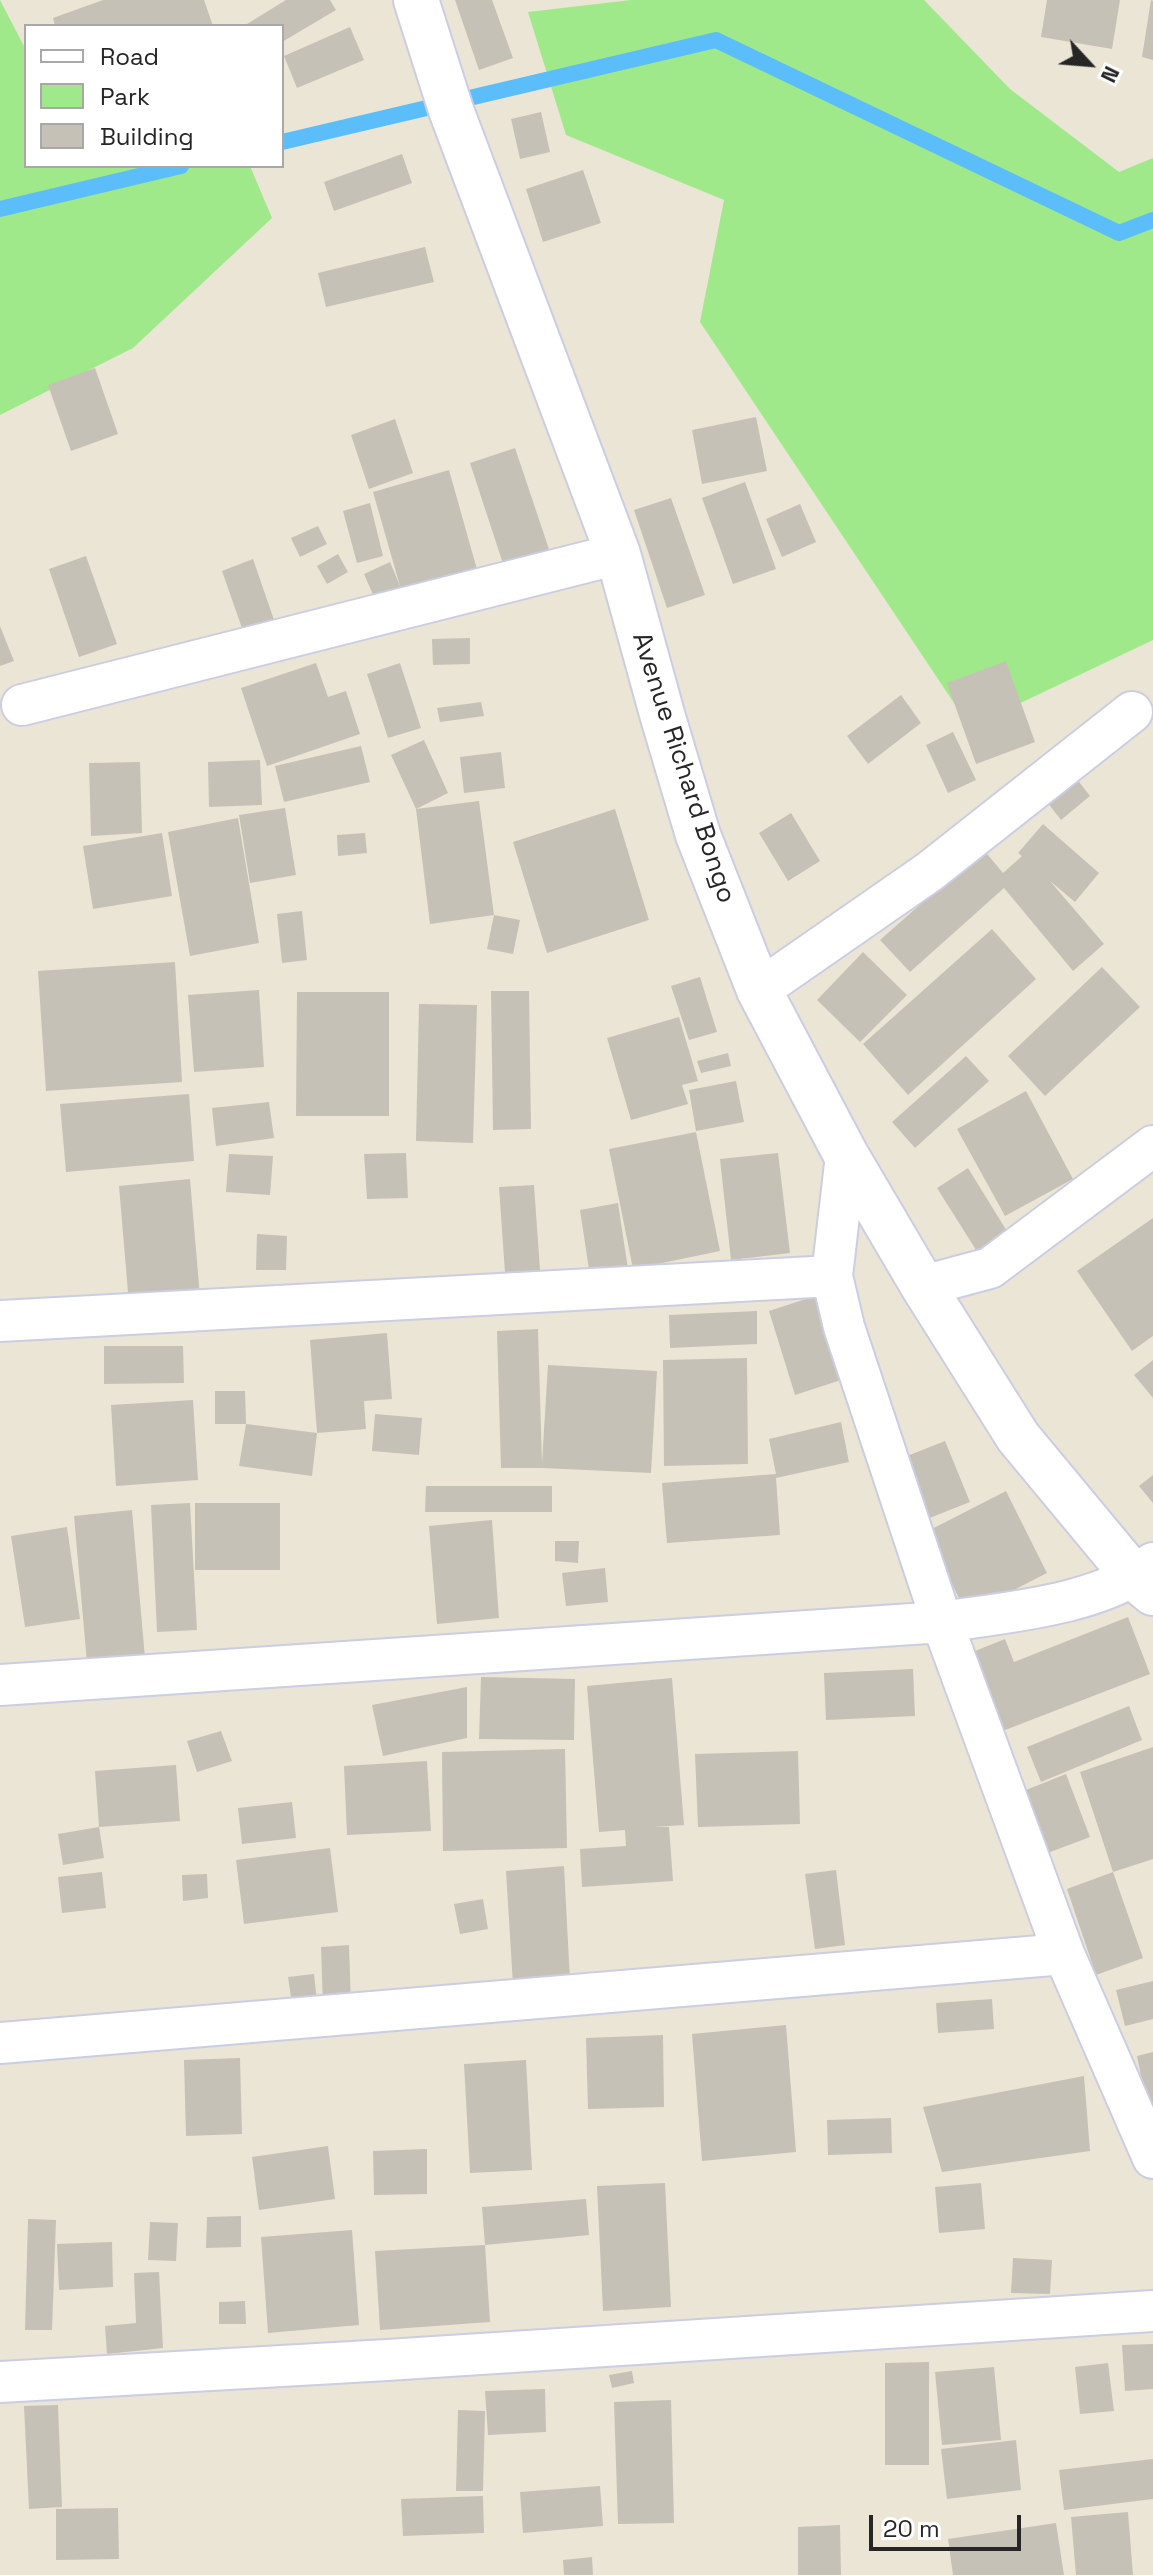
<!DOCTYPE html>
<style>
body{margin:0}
#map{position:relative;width:1153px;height:2575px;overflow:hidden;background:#ebe5d5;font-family:"Space Grotesk",sans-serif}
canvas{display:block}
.legend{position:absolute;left:24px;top:24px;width:260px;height:144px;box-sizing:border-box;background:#fff;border:2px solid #a8a8a8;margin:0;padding:10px 14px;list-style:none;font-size:24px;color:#262626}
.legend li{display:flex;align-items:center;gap:16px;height:40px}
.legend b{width:40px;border:2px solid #a8a8a8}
.north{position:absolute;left:1049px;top:24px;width:80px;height:80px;-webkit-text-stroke:6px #fff;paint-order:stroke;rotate:116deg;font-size:22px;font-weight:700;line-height:32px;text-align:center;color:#262626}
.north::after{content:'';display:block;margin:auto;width:28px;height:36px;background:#262626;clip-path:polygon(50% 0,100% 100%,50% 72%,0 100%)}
.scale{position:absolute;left:869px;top:2515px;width:152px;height:36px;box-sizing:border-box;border:4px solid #262626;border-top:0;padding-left:10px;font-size:24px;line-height:28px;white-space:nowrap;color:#262626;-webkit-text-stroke:6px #fff;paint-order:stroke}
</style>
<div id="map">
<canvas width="1153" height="2575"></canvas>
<ul class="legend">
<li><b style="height:10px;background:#fff"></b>Road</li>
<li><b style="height:22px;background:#a0e98b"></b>Park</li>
<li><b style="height:22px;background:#c6c1b6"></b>Building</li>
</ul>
<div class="north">N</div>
<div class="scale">20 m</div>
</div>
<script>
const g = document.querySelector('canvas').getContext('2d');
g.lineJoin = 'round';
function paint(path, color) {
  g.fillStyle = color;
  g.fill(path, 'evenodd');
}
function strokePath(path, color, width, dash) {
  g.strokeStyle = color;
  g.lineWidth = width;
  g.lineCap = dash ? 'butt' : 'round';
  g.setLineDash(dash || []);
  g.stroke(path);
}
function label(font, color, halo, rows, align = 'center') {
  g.font = font + ' "Space Grotesk",sans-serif';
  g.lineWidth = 8;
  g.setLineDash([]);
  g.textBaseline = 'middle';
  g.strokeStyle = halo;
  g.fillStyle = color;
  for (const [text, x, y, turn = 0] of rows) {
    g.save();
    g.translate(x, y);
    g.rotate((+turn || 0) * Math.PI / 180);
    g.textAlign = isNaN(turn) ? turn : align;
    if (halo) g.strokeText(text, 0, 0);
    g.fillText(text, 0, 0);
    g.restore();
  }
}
const green = new Path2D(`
 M0,0L26,50V166H250L272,218L133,348L0,415Z
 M631,0H924L1010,89L1119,172L1153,158V640L970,727L700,322L724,200L566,135L528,12Z`);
const stream = new Path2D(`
 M282,142L716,40L1119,233L1153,220
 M0,209L181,166`);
const building = new Path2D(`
 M103,0H204L213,26H55L53,18Z
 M286,0H330L336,10L282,42V26H248L247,24Z
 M455,0H492L513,58L479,70Z
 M1047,0H1120L1112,49L1041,37Z
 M1151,0L1153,1V60L1142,57Z
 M350,27L364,60L297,88L284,56Z
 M541,112L550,152L520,159L511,119Z
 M402,154L412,183L334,211L324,182Z
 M583,170L601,223L543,242L526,189Z
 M425,247L434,282L326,307L318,273Z
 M95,368L118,434L71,451L48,385Z
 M756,417L767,471L702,484L692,430Z
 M395,419L413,473L369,489L351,435Z
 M515,448L554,564L508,579L470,463Z
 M449,470L478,573L377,604L364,574L390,562L400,586L373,492Z
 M745,482L776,569L733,584L702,498Z
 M671,498L705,595L667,608L634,510Z
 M370,503L383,556L357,563L343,511Z
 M800,504L816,542L782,557L766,519Z
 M318,526L327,544L300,557L291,538Z
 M338,554L348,572L327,584L317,566Z
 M86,556L117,644L79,657L49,569Z
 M253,559L274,620L243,631L222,571Z
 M0,626L14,661L0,666Z
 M470,638V664L433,665L432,639Z
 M1006,661L1035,742L976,764L947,683Z
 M316,663L328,697L346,691L360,734L267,766L241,688Z
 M400,663L421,728L388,738L367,674Z
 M901,695L921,723L868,764L847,736Z
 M481,702L484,716L440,722L437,708Z
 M953,732L976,780L948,793L926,745Z
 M424,740L448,793L416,809L391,755Z
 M361,746L370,782L284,802L275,766Z
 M501,752L505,788L464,793L460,757Z
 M260,760L262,805L209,807L208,762Z
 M140,762L142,833L91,836L89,763Z
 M1073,774L1090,796L1061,820L1044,798Z
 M479,801L494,915L520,920L513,954L487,949L494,915L430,924L416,809Z
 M285,808L296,875L250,883L239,815Z
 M615,809L649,920L547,953L513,842Z
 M791,813L820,861L788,881L759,833Z
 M238,818L259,943L190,956L168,832Z
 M1043,824L1099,873L1075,902L1050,881L1104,944L1073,971L1004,888L910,972L880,940L983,849L1003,873L1022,856L1018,853Z
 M162,833L172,896L93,909L83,846Z
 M365,833L367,853L338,856L337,835Z
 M302,911L307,960L282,963L277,914Z
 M992,929L1036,979L908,1095L863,1044Z
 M863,952L907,995L860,1042L817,1000Z
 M175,962L182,1082L46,1091L38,971Z
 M1102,967L1140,1007L1045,1096L1008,1056Z
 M700,977L717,1032L689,1040L671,986Z
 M259,990L264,1067L194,1072L188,995Z
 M491,991H529L531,1129L493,1130Z
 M297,992H389V1116H296Z
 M419,1004L477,1005L473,1143L416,1141Z
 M679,1017L698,1081L682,1085L688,1104L631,1120L607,1038Z
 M728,1053L731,1066L701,1073L697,1061Z
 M966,1056L989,1081L915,1148L892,1122Z
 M736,1081L744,1122L696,1131L689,1090Z
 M1026,1091L1073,1179L1005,1216L957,1129Z
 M189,1094L194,1161L66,1172L60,1104Z
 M269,1102L274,1138L216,1146L212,1108Z
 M696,1132L720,1251L633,1269L609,1149Z
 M406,1153L408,1198L367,1199L364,1154Z
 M778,1153L790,1253L731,1260L720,1159Z
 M229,1154L273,1156L270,1195L226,1192Z
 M968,1168L1013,1241L983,1261L937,1188Z
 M190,1179L200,1297L129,1304L119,1186Z
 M534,1185L541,1284L506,1287L499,1187Z
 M618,1203L628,1269L590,1276L580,1210Z
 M1153,1218V1336L1132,1351L1077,1271Z
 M257,1234L287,1236L286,1270H256Z
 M815,1296L841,1380L795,1395L769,1311Z
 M757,1311V1344L670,1348L669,1315Z
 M538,1329L542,1463L548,1365L657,1371L651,1473L542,1468H501L497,1331Z
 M387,1333L392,1399L364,1401L366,1429L317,1433L310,1340Z
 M104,1346H183L184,1383L104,1384Z
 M747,1358L748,1464L664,1466L663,1360Z
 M1153,1360V1398L1134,1375Z
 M215,1391H245L246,1424H215Z
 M193,1400L198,1480L116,1486L111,1405Z
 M375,1414L422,1418L419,1455L372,1451Z
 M841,1422L849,1462L776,1478L780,1535L667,1543L662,1483L776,1474L769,1439Z
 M246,1424L317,1433L312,1476L239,1466Z
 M945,1441L970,1502L927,1519L902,1458Z
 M1153,1475V1503L1139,1486Z
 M426,1486H552V1512H425Z
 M1006,1491L1047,1573L967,1614L926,1532Z
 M190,1503L197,1630L157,1632L151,1505Z
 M195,1503H280V1570H195Z
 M132,1510L145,1658L87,1663L74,1516Z
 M492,1520L499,1618L437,1624L429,1526Z
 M67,1527L80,1619L25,1627L11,1536Z
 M555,1541H579L578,1563L555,1561Z
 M605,1568L608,1602L566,1606L562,1573Z
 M1128,1617L1150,1674L1000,1732L970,1653L1005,1639L1014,1662Z
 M913,1669L915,1716L826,1720L824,1673Z
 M481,1677L575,1679L574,1740L479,1739Z
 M672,1678L684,1825L654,1827H669L673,1881L582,1887L580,1849L626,1846L625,1830L599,1832L587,1686Z
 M467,1687V1738L383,1756L372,1705Z
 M1129,1706L1142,1740L1041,1782L1027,1747Z
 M221,1731L232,1761L197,1772L187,1741Z
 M1153,1747V1859L1113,1872L1080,1772Z
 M565,1749L567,1848L443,1851L442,1752Z
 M798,1751L800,1824L698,1827L695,1754Z
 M427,1761L431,1831L347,1835L344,1766Z
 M176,1765L180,1821L99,1827L95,1771Z
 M1066,1774L1090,1837L1045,1854L1021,1792Z
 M292,1802L296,1838L242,1844L238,1808Z
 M99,1827L104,1858L63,1865L58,1834Z
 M330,1848L338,1912L244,1924L236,1860Z
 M564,1866L570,1981L513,1985L506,1871Z
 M836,1870L845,1945L815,1949L805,1874Z
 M102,1872L106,1908L62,1913L58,1877Z
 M1113,1872L1143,1958L1096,1975L1067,1889Z
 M207,1874L208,1898L183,1901L182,1875Z
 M483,1899L488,1929L460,1934L454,1904Z
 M349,1945L351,2005L323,2006L321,1947Z
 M314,1974L317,2001L292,2004L288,1977Z
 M1153,1981V2019L1125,2026L1116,1990Z
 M992,1999L994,2029L938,2033L936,2003Z
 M786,2025L796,2152L702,2161L692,2034Z
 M663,2035L664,2107L588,2109L586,2038Z
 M1153,2052V2129H1152L1137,2056Z
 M240,2058L242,2134L186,2136L184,2060Z
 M526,2060L532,2170L470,2173L464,2064Z
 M1084,2076L1090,2151L942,2172L923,2107Z
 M891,2118L892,2153L828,2155L827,2120Z
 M328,2146L335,2199L259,2210L252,2157Z
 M427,2149V2194L374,2195L373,2151Z
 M665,2183L671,2307L603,2311L597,2186Z
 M981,2183L985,2229L939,2233L935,2187Z
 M586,2199L589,2235L485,2245L482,2207Z
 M241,2216V2247L206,2248L207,2217Z
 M28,2219L56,2220L52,2330H25Z
 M150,2222L178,2223L176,2261L148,2260Z
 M352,2230L359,2325L268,2333L261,2237Z
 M112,2242L113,2287L59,2290L57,2244Z
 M485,2245L490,2322L380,2330L375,2251Z
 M1013,2258L1052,2260L1050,2294L1011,2293Z
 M159,2272L163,2348L107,2354L105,2326L136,2323L134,2273Z
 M245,2301L246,2324H219V2302Z
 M1153,2344V2389L1125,2391L1122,2345Z
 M929,2362V2465H885V2363Z
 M1108,2363L1114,2411L1080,2414L1075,2367Z
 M994,2367L1001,2440L942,2445L935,2372Z
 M632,2371L634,2383L612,2388L609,2375Z
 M545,2389L546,2432L488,2435L485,2391Z
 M671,2400L674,2523L618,2524L614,2402Z
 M58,2405L62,2507L29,2509L24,2406Z
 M458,2410L485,2411L483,2491H456Z
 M1016,2440L1021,2490L947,2499L941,2449Z
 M1153,2459V2499L1064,2510L1059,2470Z
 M600,2486L603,2526L523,2533L520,2492Z
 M483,2496L484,2533L403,2536L401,2499Z
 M118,2508L119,2559L56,2560V2509Z
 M1128,2512L1133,2575H1076L1071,2517Z
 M1056,2523L1064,2575H953L948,2539Z
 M840,2525L841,2575H798V2527Z
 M592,2557L593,2575H564L563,2560Z`);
const minor = new Path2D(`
 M22,705L618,554
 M759,990L929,872L1132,712
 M846,1155L832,1276L844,1327L942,1622L1064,1954L1153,2158
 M923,1286L990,1268L1153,1146
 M0,1321L832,1276
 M0,1685L942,1622C1008,1612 1100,1605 1153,1563
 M0,2043L1064,1954
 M0,2382L387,2360L1153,2311`);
const tertiary = new Path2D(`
 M416,0L451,110L618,554L662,714L698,835L759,990L846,1155L923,1286L1018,1437L1135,1578L1153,1593`);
const streetNames = [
 ["Avenue Richard Bongo",683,768,72]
];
paint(green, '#a0e98b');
strokePath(stream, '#5bbefb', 16);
paint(building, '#c6c1b6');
strokePath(minor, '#cbcde2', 44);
strokePath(tertiary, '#cbcde2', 48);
strokePath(minor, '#fff', 40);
strokePath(tertiary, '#fff', 44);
label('26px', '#262626', '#fff', streetNames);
</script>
